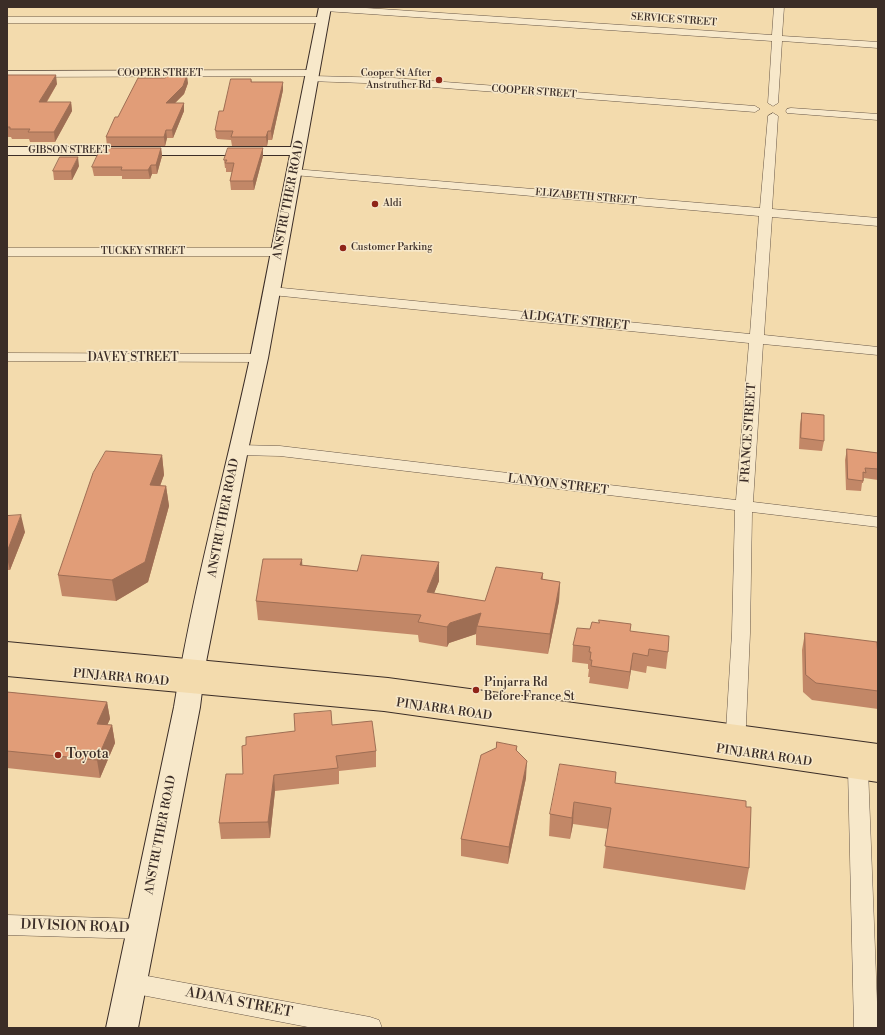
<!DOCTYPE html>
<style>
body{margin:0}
#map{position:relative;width:885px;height:1035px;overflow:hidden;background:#f3dbad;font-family:"Libre Bodoni",serif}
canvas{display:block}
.frame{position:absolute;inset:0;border:8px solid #3b2d27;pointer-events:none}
</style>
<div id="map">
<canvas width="885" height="1035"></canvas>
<div class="frame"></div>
</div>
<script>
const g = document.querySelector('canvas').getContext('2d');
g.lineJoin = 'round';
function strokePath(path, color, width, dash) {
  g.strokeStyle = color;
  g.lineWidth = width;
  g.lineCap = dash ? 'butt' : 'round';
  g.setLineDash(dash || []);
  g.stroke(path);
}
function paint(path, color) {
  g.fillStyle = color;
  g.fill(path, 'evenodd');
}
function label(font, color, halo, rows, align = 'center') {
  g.font = font + ' "Libre Bodoni",serif';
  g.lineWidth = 3;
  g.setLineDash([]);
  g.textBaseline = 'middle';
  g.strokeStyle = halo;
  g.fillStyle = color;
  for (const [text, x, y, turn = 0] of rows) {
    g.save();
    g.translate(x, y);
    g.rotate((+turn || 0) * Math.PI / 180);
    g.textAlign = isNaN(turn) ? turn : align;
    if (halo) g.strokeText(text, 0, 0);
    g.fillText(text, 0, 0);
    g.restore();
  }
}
const street = new Path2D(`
 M321,7H351L772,35L774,7H784L782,36L878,42V48L782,41L778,103L773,106L768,103L772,41L325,11L322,10Z
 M7,17H322L327,20L322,23H7Z
 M312,70L317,73L312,76L393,78L755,106L760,109L755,112L393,84L308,81L307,79L312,76L7,77V71Z
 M791,108L878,114V120L787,113L786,111L787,109Z
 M773,113L778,116L772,209L878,218V226L772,217L764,335L878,347V355L763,344L753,502L878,517V527L752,512L750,633L745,747L742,752L735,754L728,752L725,747L732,633L735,510L280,456L238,455L232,453L230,450L232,447L238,445L280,446L736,500L749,343L272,295L267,294L265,291L267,288L272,287L750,334L759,216L294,175L290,174L288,172L290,170L294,169L760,208L768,116Z
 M7,248H279L284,249L285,252L284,255L279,256H7Z
 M7,353L259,354L264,355L266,358L264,361L259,362L7,361Z
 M858,761L865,764L868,769L878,1028H854L848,769L851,764Z
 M7,915L142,919L150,922L154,929L150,936L142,939L7,935Z
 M131,973L370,1017L379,1020L382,1028H313L131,993L122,990L119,983L122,976Z`);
const secondary = new Path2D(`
 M319,7H331L268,358L248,450L205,667L200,707L138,1028H106L174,707C193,589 225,474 250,358C264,290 276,223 290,155H7V147H291Z`);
const primary = new Path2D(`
 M7,642L388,678L878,744V782L641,747L384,711L7,676V658L91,666L7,658Z`);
const wall = new Path2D(`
 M7,75L57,84L47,102H71L72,111L55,142H30L29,139H12L11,137H7Z
 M251,79L252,82L283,90L272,140H268L267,146H232L231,140L217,139V138H216L215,130L223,111Z
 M188,83L184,94L175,103H184V111L173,138H167L165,146H107L106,137L118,117Z
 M161,148L162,156L157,174H152L150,179H122V176H94L92,167Z
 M263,148V156L254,190H231L230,181L232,172H226V168H225L224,160Z
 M79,166L72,180H54L53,171Z
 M802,413L824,441L822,451L799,449L800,424Z
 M847,449L878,453V480L864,478L863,483H862L861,491L846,490L845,460Z
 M162,455L164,475L160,486H166L169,506L148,582L116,601L62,596L58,575Z
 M7,516L25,532L10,570H7Z
 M302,559V565L439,581L434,593L485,601L543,573V580L560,582L559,601L548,654L476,645V634L449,643L447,647L419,642L418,635L258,620L256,601Z
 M590,629L630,631L668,652L666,669L647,666L646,673L631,670L628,689L589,683L590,677H588L589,669H588V664L572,662L573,645Z
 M805,633L878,658V709L812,700L803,692L802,650Z
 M7,692L107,702L110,719L107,725H112L115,743L100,778L7,768Z
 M332,725L376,751V767L339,771V784L275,791L270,838L221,839L219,823L243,774L246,745L295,731Z
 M517,746V751L526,778L508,864L461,856V839Z
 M615,783L746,807L749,868L745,890L603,868L608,829L573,824L570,839L549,836L550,814Z`);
const shadedWall = new Path2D(`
 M56,75L57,84L41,111L39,102Z
 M187,75L188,83L184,94L167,111L166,103Z
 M283,82V90L272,140L271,131Z
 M71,102L72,111L55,142L54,132Z
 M184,103V111L173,138L172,130Z
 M166,130L167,138L165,146L164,137Z
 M268,131V140L267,146L266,137Z
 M161,148L162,156L157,174L156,165Z
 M263,148V156L254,190L253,181Z
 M78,157L79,166L72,180L71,171Z
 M151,165L152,174L150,179L148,170Z
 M162,455L164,475L153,505L150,485Z
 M166,486L169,506L148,582L116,601L112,580Z
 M21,515L25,532L10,570L7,558V552Z
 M302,559L303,578L300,565Z
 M439,562V581L427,611V592Z
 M560,582L559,601L548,654L550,634Z
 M481,613L477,626L476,634L449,643L447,647V627L450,623Z
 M633,653L631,670L628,689L630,672Z
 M107,702L110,719L100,741L97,724Z
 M112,725L115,743L100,778L97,760Z
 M527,761L526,778L508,864L509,847Z
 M274,775L275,791L270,838L268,822Z
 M574,802L573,824L570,839L572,818Z`);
const building = new Path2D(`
 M7,75H56L39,102H71L54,132H28L30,129H10V127H7Z
 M166,75H187L183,86L166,103H184L172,130H166L164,137H106L115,117H118L138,78H165Z
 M231,79H251V82H283L271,131H268L266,137H231L233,131H216V130H215L219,111H223Z
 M101,148H161L156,165H151L148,170H121L122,167H92Z
 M228,148H263L253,181H230L234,163H225L227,160H224Z
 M60,157H78L71,171H53Z
 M802,413L824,415V441L801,438Z
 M847,449L878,453V469L865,468L866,473L863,472V481L848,479Z
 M106,451L162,455L150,485L166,486L145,562L112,580L58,575L93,473Z
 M21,515L7,552V516Z
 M362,555L439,562L427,592L485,601L496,567L543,573L541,579L560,582L550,634L477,626L481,613L450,623L447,627L418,622L421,615L256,601L263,559H302L300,565L357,571Z
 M599,620L631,624L630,631L669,636L668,652L649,649L648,656L633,653L630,672L591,666L592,660H590L591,652H589L590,647L573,645L577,628L590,629L592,622L599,623Z
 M805,633L877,642L878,658V691L816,683L806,675Z
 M7,692L107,702L97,724L112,725L97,760L7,751Z
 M331,711L332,725L372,721L376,751L336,756L338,768L274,775L268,822L219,823L226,774H243L242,746L246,745V737L295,731L294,714Z
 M497,742L517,746L516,750L527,761L509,847L461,839L481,755L496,748Z
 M560,764L616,772L615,783L746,801V807H751L749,868L605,846L611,808L574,802L572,818L550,814Z`);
const markers = [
 [439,80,4,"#8f2418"],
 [375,204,4,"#8f2418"],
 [343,248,4,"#8f2418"],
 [476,690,4,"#8f2418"],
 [58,755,4,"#8f2418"]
];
const farStreetnames = [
 ["SERVICE STREET",674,20,4],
 ["COOPER STREET",160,74],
 ["COOPER STREET",534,92,4],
 ["GIBSON STREET",69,151],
 ["ELIZABETH STREET",586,197,5],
 ["TUCKEY STREET",143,252]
];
const farPoinames = [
 ["Cooper St After",431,74,"right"],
 ["Anstruther Rd",431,86,"right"],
 ["Aldi",383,204],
 ["Customer Parking",351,248]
];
const streetNames = [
 ["ANSTRUTHER ROAD",289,200,-79],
 ["ALDGATE STREET",575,321,6],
 ["DAVEY STREET",133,358],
 ["FRANCE STREET",749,433,-86],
 ["LANYON STREET",558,485,7],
 ["ANSTRUTHER ROAD",224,518,-79],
 ["PINJARRA ROAD",121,678,5],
 ["PINJARRA ROAD",444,710,8],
 ["PINJARRA ROAD",764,756,8],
 ["ANSTRUTHER ROAD",161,835,-79]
];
const poiNames = [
 ["Pinjarra Rd",484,683],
 ["Before France St",484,697]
];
const nearPoinames = [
 ["Toyota",66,755]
];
const nearStreetnames = [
 ["DIVISION ROAD",75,927,2],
 ["ADANA STREET",239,1003,11]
];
strokePath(street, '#695848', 1);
strokePath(secondary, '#3b2d27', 2);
strokePath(primary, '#3b2d27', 2);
paint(street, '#f7e8ca');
paint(secondary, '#f7e8ca');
paint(primary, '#f3dbad');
paint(wall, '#c28767');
paint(shadedWall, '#9e6e54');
paint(building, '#e19d78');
strokePath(building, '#9e6e54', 1);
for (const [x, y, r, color] of markers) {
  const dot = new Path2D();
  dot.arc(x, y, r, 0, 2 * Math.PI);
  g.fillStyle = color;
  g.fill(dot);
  strokePath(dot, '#f7e8ca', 1.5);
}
label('10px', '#3b2d27', '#f7e8ca', farStreetnames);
label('10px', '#3b2d27', '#f7e8ca', farPoinames, 'left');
label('12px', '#3b2d27', '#f7e8ca', streetNames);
label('12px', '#3b2d27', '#f7e8ca', poiNames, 'left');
label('14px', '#3b2d27', '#f7e8ca', nearPoinames, 'left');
label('14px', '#3b2d27', '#f7e8ca', nearStreetnames);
</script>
